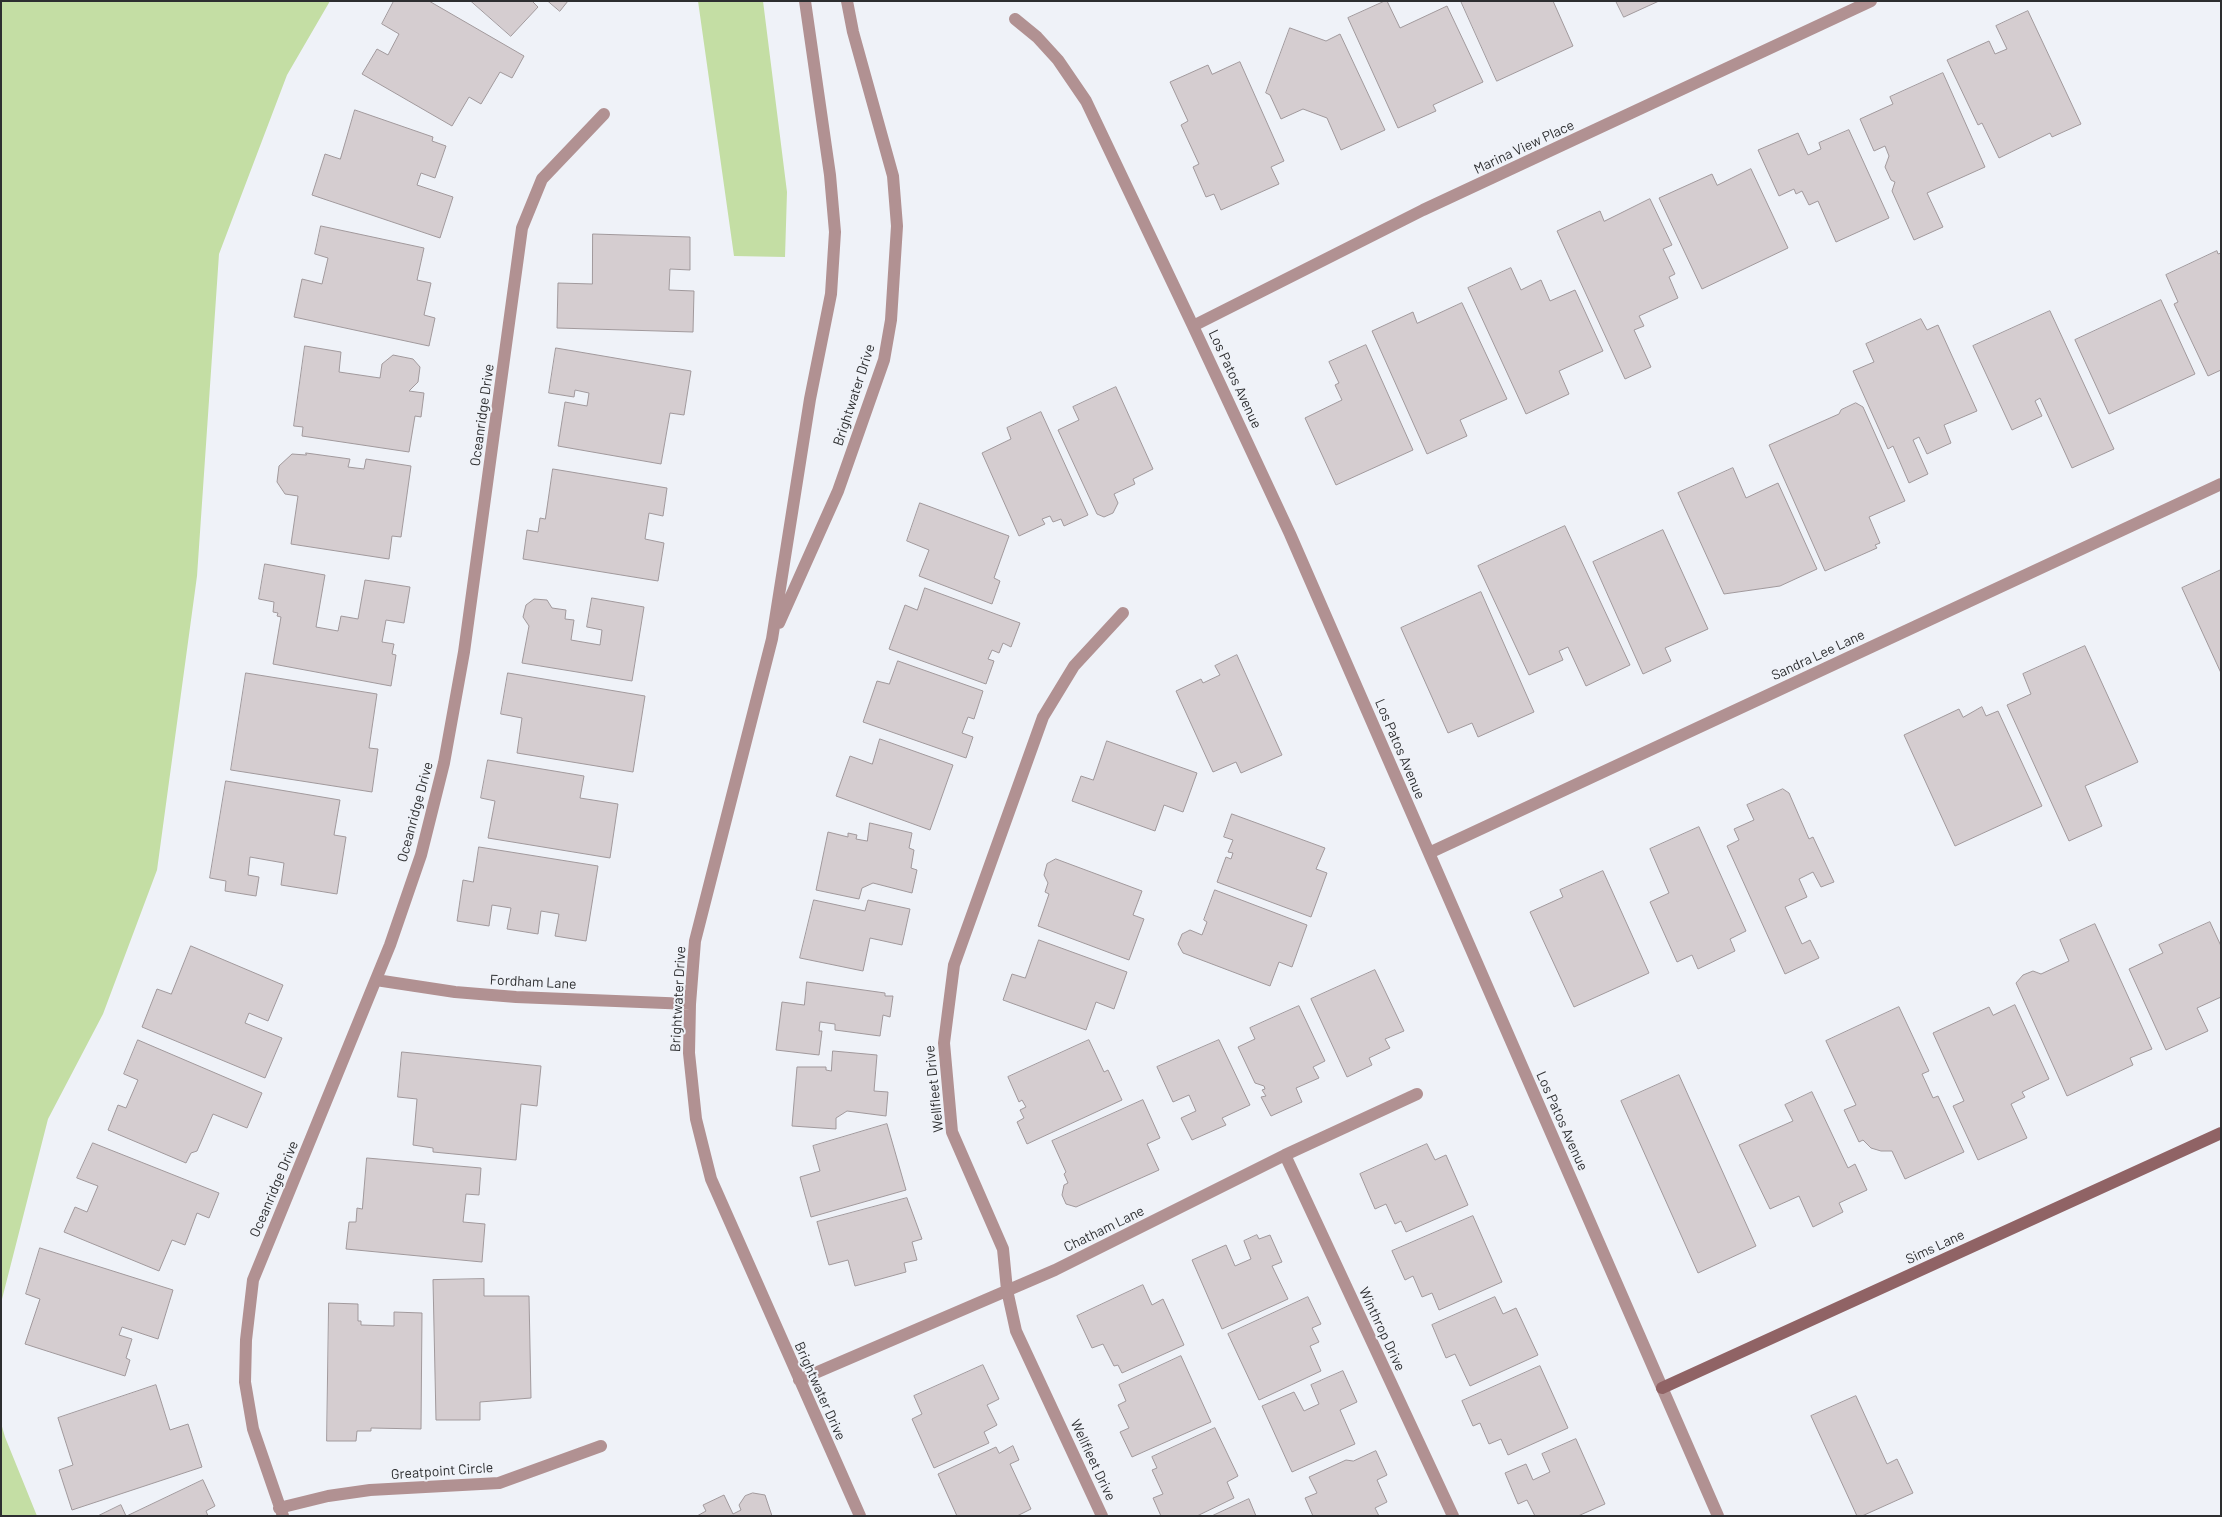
<!DOCTYPE html>
<style>
body{margin:0}
#map{position:relative;width:2222px;height:1517px;overflow:hidden;background:#eff2f8;font-family:Barlow,sans-serif}
canvas{display:block}
.frame{position:absolute;inset:0;border:2px solid #2d2e30;pointer-events:none}
</style>
<div id="map">
<canvas width="2222" height="1517"></canvas>
<div class="frame"></div>
</div>
<script>
const g = document.querySelector('canvas').getContext('2d');
g.lineJoin = 'round';
function paint(path, color) {
  g.fillStyle = color;
  g.fill(path, 'evenodd');
}
function strokePath(path, color, width, dash) {
  g.strokeStyle = color;
  g.lineWidth = width;
  g.lineCap = dash ? 'butt' : 'round';
  g.setLineDash(dash || []);
  g.stroke(path);
}
function label(font, color, halo, rows, align = 'center') {
  g.font = font + ' Barlow,sans-serif';
  g.lineWidth = 4;
  g.setLineDash([]);
  g.textBaseline = 'middle';
  g.strokeStyle = halo;
  g.fillStyle = color;
  for (const [text, x, y, turn = 0] of rows) {
    g.save();
    g.translate(x, y);
    g.rotate((+turn || 0) * Math.PI / 180);
    g.textAlign = isNaN(turn) ? turn : align;
    if (halo) g.strokeText(text, 0, 0);
    g.fillText(text, 0, 0);
    g.restore();
  }
}
const green = new Path2D(`
 M1,1H330L287,75L219,254L197,576L157,870L103,1014L48,1119L1,1303Z
 M698,1H763L787,192L785,257L734,256Z
 M1,1423L5,1437L37,1516H1Z`);
const building = new Path2D(`
 M394,1H429L524,56L512,78L500,72L481,104L469,97L452,126L362,74L377,49L388,55L399,34L382,24Z
 M471,1H532L538,7L511,36Z
 M548,1H568L560,11Z
 M1385,1H1387L1400,28L1447,6L1483,82L1433,105L1436,111L1398,128L1348,18Z
 M1461,1H1553L1573,46L1497,81Z
 M1616,1H1659L1624,17Z
 M2028,11L2081,124L2052,137L2050,133L1999,158L1982,123L1978,125L1947,60L1989,41L1995,54L2007,49L1996,26Z
 M1290,28L1326,41L1340,34L1385,130L1341,150L1327,118L1303,109L1281,119L1270,95L1266,93Z
 M1240,62L1284,161L1271,167L1279,184L1221,210L1214,194L1206,197L1193,167L1199,164L1181,125L1188,121L1170,82L1208,65L1212,74Z
 M1943,73L1985,167L1927,193L1943,227L1914,240L1892,191L1895,182L1891,180L1885,167L1889,156L1885,146L1874,151L1860,119L1893,104L1890,97Z
 M355,110L433,137L432,141L446,146L435,178L421,173L417,185L453,197L440,238L312,195L325,154L340,159Z
 M1849,130L1889,218L1836,242L1818,201L1809,205L1802,191L1796,194L1794,189L1779,196L1758,150L1798,133L1808,155L1821,149L1819,143Z
 M1751,169L1788,248L1702,289L1659,198L1712,174L1717,185Z
 M1650,199L1672,245L1663,249L1675,274L1669,277L1678,298L1639,316L1644,326L1634,330L1651,367L1625,379L1557,231L1600,211L1604,221Z
 M321,226L424,248L417,280L431,283L424,315L435,318L429,346L294,317L302,279L322,284L328,258L315,254Z
 M593,234L690,237V270L670,269L669,290L694,291L693,332L557,328L558,283L592,284Z
 M2217,251L2218,254L2221,253V370L2208,376L2174,304L2178,302L2166,275Z
 M1511,268L1521,290L1541,280L1550,301L1575,290L1603,351L1559,371L1569,394L1526,414L1468,288Z
 M2161,300L2195,374L2109,414L2075,340Z
 M1462,303L1507,399L1460,420L1467,436L1427,454L1372,331L1413,312L1417,323Z
 M2050,311L2114,449L2072,468L2040,398L2035,401L2042,416L2012,430L1973,346Z
 M1921,319L1927,330L1938,325L1977,411L1944,425L1951,443L1927,454L1919,437L1913,440L1928,474L1909,483L1893,446L1888,449L1853,371L1874,362L1866,344Z
 M1366,345L1413,450L1336,485L1305,418L1342,400L1335,385L1339,383L1329,362Z
 M305,346L341,352L339,372L380,378L382,364L393,355L413,359L420,367L418,382L409,391L424,393L421,417L415,416L409,452L302,436L303,427L294,426Z
 M556,348L691,371L684,415L670,413L661,464L558,446L565,402L587,406L589,393L575,390L574,397L549,393Z
 M1116,387L1153,469L1133,479L1135,484L1114,494L1118,503L1113,513L1104,517L1097,514L1058,430L1079,420L1073,407Z
 M1856,403L1863,407L1905,501L1869,517L1880,543L1875,545L1877,548L1825,571L1769,445L1839,414L1841,410Z
 M1041,412L1088,515L1064,526L1061,519L1053,522L1050,516L1042,519L1045,524L1019,536L982,453L1011,439L1007,428Z
 M306,453L350,459L348,467L364,469L366,459L411,466L401,537L392,536L389,559L291,544L298,496L285,494L277,482L279,466L292,454L306,455Z
 M1733,468L1746,498L1778,483L1817,569L1780,586L1724,594L1678,493Z
 M553,469L667,488L663,516L649,513L645,539L664,543L658,581L523,559L527,530L538,532L540,518L545,519Z
 M920,503L1009,536L994,578L1000,581L992,604L919,576L929,550L907,541Z
 M1565,526L1630,665L1586,686L1568,647L1559,651L1563,660L1529,675L1478,566Z
 M1663,530L1708,629L1665,648L1671,661L1643,674L1593,562Z
 M265,564L325,575L316,627L338,631L341,616L358,619L365,580L410,587L404,623L386,620L382,642L394,644L392,654L396,655L391,686L273,664L281,617L277,616L278,613L273,612L274,602L259,599Z
 M2221,570V673L2182,588Z
 M925,588L1020,623L1011,647L1003,643L999,653L992,650L988,659L994,661L986,684L889,649L905,605L917,610Z
 M1481,592L1534,712L1478,737L1472,723L1448,733L1401,628Z
 M592,598L644,607L632,681L522,663L529,626L523,617L526,605L534,599L547,600L552,608L566,610L565,619L574,620L571,640L600,645L602,630L587,627Z
 M2085,646L2138,762L2085,786L2102,826L2069,841L2007,705L2031,694L2023,674Z
 M1237,655L1282,755L1241,773L1236,762L1213,772L1176,691L1201,679L1203,683L1220,675L1215,666Z
 M898,661L983,691L974,719L968,717L962,733L973,737L966,758L863,722L877,681L889,684Z
 M246,673L377,694L369,748L378,749L372,792L231,770Z
 M508,673L645,696L633,772L517,753L522,718L501,714Z
 M1982,707L1986,716L1998,711L2042,806L1955,846L1904,735L1959,709L1963,717Z
 M880,739L953,765L930,830L836,796L850,756L872,764Z
 M1107,741L1197,773L1183,812L1164,805L1155,831L1072,801L1081,776L1093,780Z
 M488,760L584,776L580,798L618,804L610,858L488,838L495,801L481,798Z
 M226,781L340,800L334,835L346,837L337,894L281,885L284,863L250,857L248,875L259,877L256,896L225,891L226,881L210,878Z
 M1783,789L1789,793L1809,839L1813,837L1834,882L1821,887L1813,872L1799,879L1807,897L1785,907L1802,944L1810,940L1819,958L1785,974L1727,846L1739,840L1734,829L1754,820L1747,805Z
 M1232,814L1325,848L1316,869L1327,873L1311,917L1217,882L1226,857L1231,859L1233,853L1228,852L1233,840L1224,837Z
 M870,823L912,833L909,848L914,850L911,868L917,870L912,893L873,883L862,888L859,899L816,890L828,832L848,837V833L857,835L856,839L867,841Z
 M1699,827L1746,931L1730,939L1735,951L1698,969L1692,955L1677,962L1650,902L1669,893L1650,849Z
 M479,847L598,866L586,941L555,936L559,914L541,911L538,934L507,929L511,908L492,905L489,926L457,921L463,880L473,882Z
 M1056,859L1142,891L1133,915L1144,919L1129,960L1038,926L1049,894L1045,892L1048,883L1044,875L1047,864Z
 M1603,871L1649,973L1574,1007L1530,912L1563,897L1560,890Z
 M1215,890L1307,925L1292,967L1279,962L1270,986L1183,953L1178,944L1182,934L1190,930L1202,935L1207,922L1204,920Z
 M814,900L865,911L868,900L910,909L902,945L870,938L863,971L800,958Z
 M2210,922L2221,946V997L2197,1008L2208,1031L2166,1050L2129,969L2163,953L2159,945Z
 M2095,924L2152,1049L2130,1058L2133,1065L2067,1096L2016,983L2023,975L2033,971L2041,974L2069,961L2060,940Z
 M1039,940L1127,972L1114,1009L1096,1002L1086,1030L1003,1000L1012,974L1025,978Z
 M191,946L283,985L268,1021L249,1013L245,1023L282,1038L265,1078L142,1027L157,989L171,994Z
 M1375,970L1404,1031L1385,1039L1390,1048L1369,1058L1372,1065L1347,1077L1311,999Z
 M807,982L885,993V996H893L890,1017L883,1015L880,1036L835,1030V1024L820,1022L819,1031H822L819,1055L776,1050L782,1002L804,1005Z
 M2015,1005L2049,1079L2022,1092L2025,1097L2011,1104L2027,1138L1978,1160L1953,1106L1964,1101L1933,1033L1989,1007L1993,1015Z
 M1299,1006L1325,1061L1313,1067L1319,1078L1296,1088L1302,1102L1271,1116L1261,1097L1266,1096L1262,1090L1265,1089L1264,1086L1255,1083L1238,1047L1255,1039L1250,1028Z
 M1899,1007L1929,1071L1922,1074L1933,1098L1938,1096L1964,1152L1905,1179L1892,1151H1881L1871,1148L1863,1140L1859,1142L1844,1110L1856,1105L1826,1041Z
 M138,1040L262,1093L247,1128L213,1114L197,1151L191,1153L186,1163L108,1130L118,1105L126,1108L138,1080L124,1074Z
 M1089,1040L1104,1072L1108,1070L1122,1100L1027,1144L1017,1122L1024,1118L1020,1110L1026,1107L1022,1100L1019,1102L1008,1077Z
 M1219,1040L1250,1105L1222,1118L1226,1125L1192,1140L1181,1118L1196,1111L1189,1095L1173,1102L1157,1067Z
 M833,1051L877,1055L874,1091L888,1092L886,1116L847,1111L836,1118V1129L792,1126L797,1067H826V1070L831,1071Z
 M402,1052L541,1066L537,1106L521,1104L516,1160L433,1152V1148L413,1145L417,1099L398,1097Z
 M1679,1075L1756,1246L1698,1273L1621,1101Z
 M1812,1092L1848,1168L1855,1164L1867,1190L1839,1203L1843,1212L1813,1227L1799,1196L1770,1209L1739,1145L1793,1121L1785,1105Z
 M1143,1100L1160,1138L1147,1144L1159,1170L1076,1207L1066,1204L1062,1195L1064,1185L1068,1183L1064,1174L1066,1172L1052,1141Z
 M887,1124L906,1190L811,1217L800,1177L820,1171L813,1146Z
 M93,1143L219,1193L209,1218L197,1213L185,1245L172,1240L159,1271L64,1232L75,1207L87,1212L98,1186L77,1178Z
 M1427,1144L1435,1160L1446,1155L1468,1205L1406,1232L1401,1221L1395,1224L1386,1204L1375,1209L1360,1174Z
 M367,1158L481,1168L479,1195L466,1194L463,1222L485,1224L482,1262L346,1249L349,1222H356L357,1208L362,1209Z
 M907,1198L922,1239L912,1242L917,1260L904,1263L906,1272L855,1286L848,1260L829,1265L817,1222Z
 M1473,1216L1502,1282L1439,1310L1432,1293L1422,1297L1413,1276L1405,1280L1392,1251Z
 M1257,1235L1259,1239L1270,1235L1282,1262L1272,1266L1288,1299L1222,1329L1192,1260L1226,1245L1235,1266L1251,1259L1244,1241Z
 M40,1248L173,1290L158,1339L122,1327L119,1335L132,1339L126,1358L130,1360L125,1376L25,1344L40,1299L26,1294Z
 M484,1279V1296H529L531,1398L480,1402V1420H436L433,1280Z
 M1143,1285L1152,1305L1163,1299L1184,1345L1122,1373L1118,1365L1114,1366L1103,1344L1092,1348L1077,1316Z
 M1308,1297L1321,1324L1312,1328L1319,1342L1310,1346L1321,1371L1259,1400L1228,1334Z
 M1495,1297L1503,1314L1516,1308L1538,1355L1470,1386L1455,1354L1446,1358L1432,1325Z
 M329,1303L358,1304V1321H361V1325L394,1326V1312L422,1313L421,1429L371,1428V1431H357L356,1441H327Z
 M1181,1356L1211,1422L1132,1457L1120,1432L1129,1428L1118,1405L1126,1401L1119,1385Z
 M983,1365L999,1399L987,1405L997,1425L984,1432L989,1443L934,1468L912,1419L922,1414L914,1396Z
 M1540,1366L1568,1428L1508,1455L1501,1439L1489,1444L1480,1423L1473,1426L1462,1401Z
 M1343,1371L1357,1402L1340,1410L1355,1444L1292,1472L1262,1406L1294,1392L1304,1411L1319,1404L1311,1385Z
 M156,1385L170,1430L188,1424L202,1467L72,1510L59,1470L73,1465L58,1418Z
 M1856,1396L1887,1464L1897,1459L1913,1493L1862,1516H1857L1811,1416Z
 M1215,1428L1238,1476L1227,1482L1234,1498L1197,1516H1161L1153,1498L1163,1494L1152,1470L1157,1468L1152,1457Z
 M1576,1439L1605,1504L1578,1516H1535L1527,1500L1518,1504L1505,1473L1526,1464L1533,1480L1550,1472L1542,1454Z
 M1013,1446L1019,1460L1010,1464L1031,1509L1017,1516H957L938,1474L996,1447L999,1453Z
 M1376,1451L1387,1475L1377,1480L1387,1502L1375,1508L1379,1516H1313L1305,1498L1317,1493L1309,1477L1346,1460L1353,1461Z
 M203,1480L215,1506L206,1511L208,1516H127Z
 M753,1493L765,1495L772,1516H697L706,1511L703,1505L724,1495L733,1514L741,1510L739,1505L745,1496Z
 M1249,1499L1256,1516H1212Z
 M121,1505L126,1516H98Z`);
const street = new Path2D(`
 M805,1L830,175L835,232L831,294L810,399L772,639L695,941L690,1004L689,1053L696,1119L711,1179L860,1516
 M1015,19L1037,37L1058,60L1086,101L1193,326L1290,534L1718,1516
 M1193,326L1423,210L1871,1
 M779,623L838,491L884,360L891,320L897,226L893,176L853,32L847,1
 M1429,853L2221,484
 M376,980L455,992L516,997L690,1004
 M1285,1155L1453,1516
 M799,1380L1055,1270L1285,1155L1417,1094
 M279,1508L328,1496L370,1490L499,1483L601,1446
 M283,1516L253,1429L245,1382L246,1340L253,1280L390,945L421,855L444,763L464,652L522,228L542,179L604,114
 M1102,1516L1016,1331L1007,1290L1003,1249L952,1132L944,1043L954,965L1043,717L1074,666L1123,613`);
const secondary = new Path2D(`
 M1662,1388L2221,1133`);
const streetNames = [
 ["Marina View Place",1524,147,-25],
 ["Los Patos Avenue",1235,379,65],
 ["Brightwater Drive",854,395,-72],
 ["Oceanridge Drive",482,415,-82],
 ["Sandra Lee Lane",1818,655,-25],
 ["Los Patos Avenue",1400,749,67],
 ["Oceanridge Drive",415,812,-75],
 ["Fordham Lane",533,982,3],
 ["Brightwater Drive",678,999,-87],
 ["Wellfleet Drive",934,1089,-96],
 ["Los Patos Avenue",1562,1121,66],
 ["Oceanridge Drive",274,1189,-67],
 ["Chatham Lane",1104,1229,-26],
 ["Sims Lane",1935,1247,-25],
 ["Winthrop Drive",1382,1329,65],
 ["Brightwater Drive",820,1391,66],
 ["Wellfleet Drive",1093,1460,65],
 ["Greatpoint Circle",442,1471,-4]
];
paint(green, '#c4dea4');
paint(building, '#d5cdd0');
strokePath(building, '#a1999c', 1);
strokePath(street, '#b19192', 12);
strokePath(secondary, '#906365', 12);
label('14px', '#2d2e30', '#eff2f8', streetNames);
</script>
